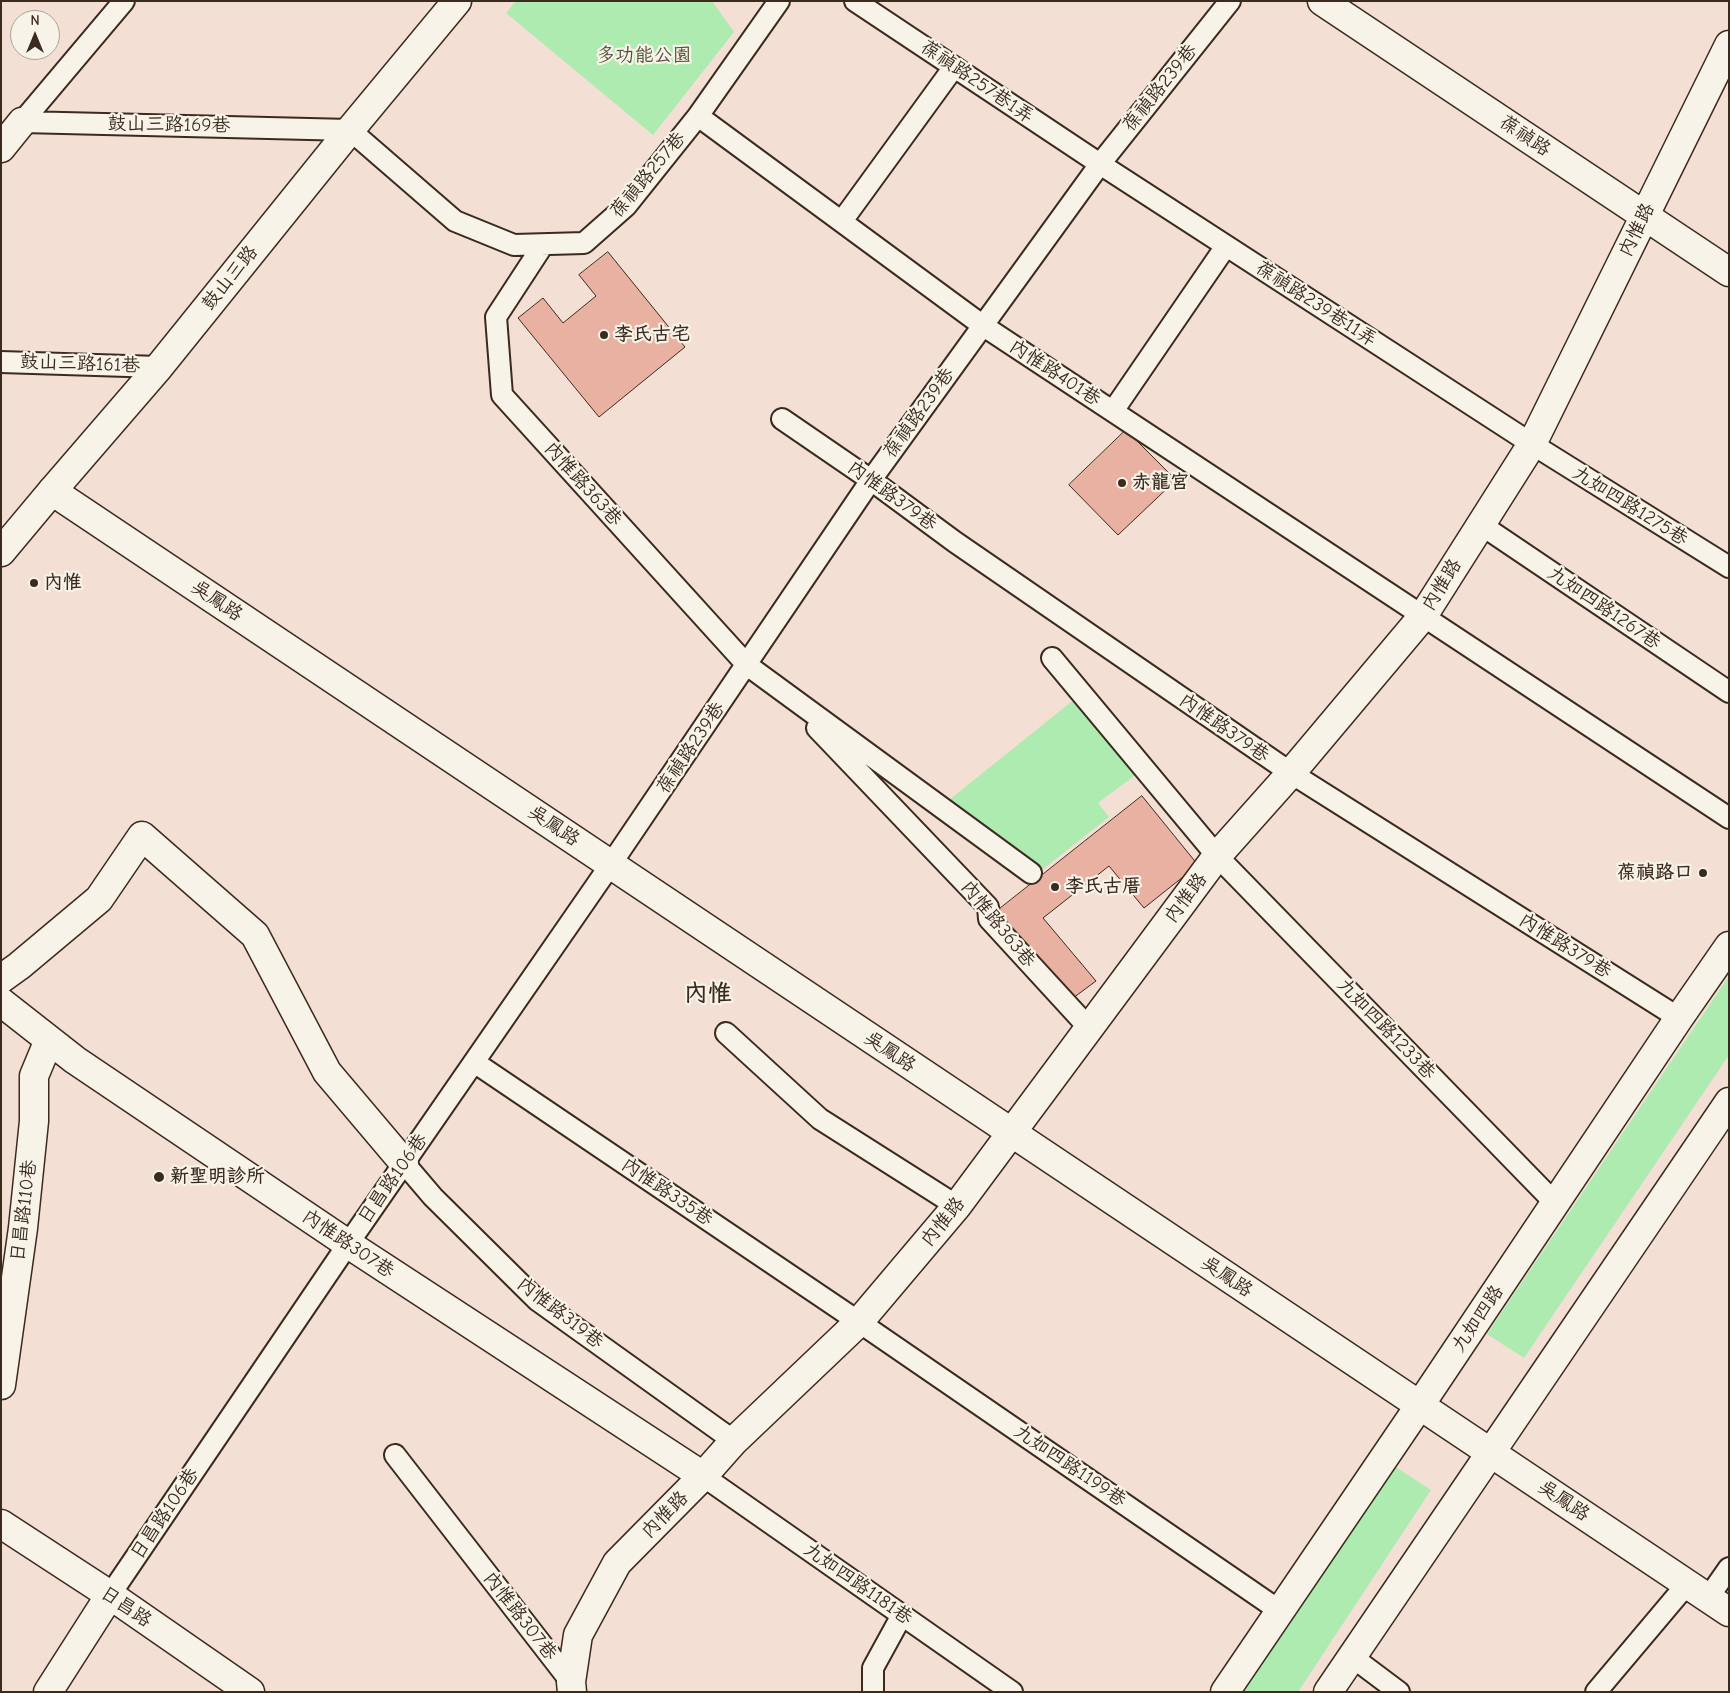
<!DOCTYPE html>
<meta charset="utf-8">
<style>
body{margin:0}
#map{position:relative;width:1730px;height:1693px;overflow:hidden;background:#f3dfd3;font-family:"Comic Neue",sans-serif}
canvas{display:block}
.frame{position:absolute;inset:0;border:2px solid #3b2a1e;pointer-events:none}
.north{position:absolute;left:10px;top:10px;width:50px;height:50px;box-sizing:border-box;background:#f7f3e8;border:1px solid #aca397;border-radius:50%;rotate:0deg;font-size:14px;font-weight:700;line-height:20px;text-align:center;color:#3b2a1e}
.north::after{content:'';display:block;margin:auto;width:18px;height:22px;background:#3b2a1e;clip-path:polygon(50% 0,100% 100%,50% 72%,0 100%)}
</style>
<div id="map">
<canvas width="1730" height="1693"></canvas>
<div class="frame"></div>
<div class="north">N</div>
</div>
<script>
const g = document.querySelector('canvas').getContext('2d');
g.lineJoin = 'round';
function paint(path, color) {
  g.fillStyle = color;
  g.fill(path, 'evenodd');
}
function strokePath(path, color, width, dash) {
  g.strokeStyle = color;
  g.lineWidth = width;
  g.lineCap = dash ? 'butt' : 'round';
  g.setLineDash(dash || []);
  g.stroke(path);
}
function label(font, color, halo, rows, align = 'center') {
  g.font = font + ' "Comic Neue","LXGW WenKai TC",sans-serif';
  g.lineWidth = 4.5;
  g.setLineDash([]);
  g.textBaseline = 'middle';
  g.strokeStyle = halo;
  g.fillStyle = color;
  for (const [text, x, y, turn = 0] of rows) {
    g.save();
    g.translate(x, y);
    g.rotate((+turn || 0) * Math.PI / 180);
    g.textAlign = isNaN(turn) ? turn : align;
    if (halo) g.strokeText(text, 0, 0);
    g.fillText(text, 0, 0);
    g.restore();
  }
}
const green = new Path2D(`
 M516,1H712L734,32L653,135L506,13Z
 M1076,698L1138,773L1098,803L1109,817L1043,869L949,800Z
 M1729,976V1055L1524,1358L1487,1334Z
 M1391,1464L1431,1490L1298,1692H1242Z`);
const building = new Path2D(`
 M608,252L685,347L599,417L518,318L543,298L563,323L596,296L579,275Z
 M1126,430L1176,480L1118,535L1069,485Z
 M1142,796L1198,865L1144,908L1109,866L1043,918L1096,981L1073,998L997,911Z`);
const lane = new Path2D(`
 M855,1L1100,164L1532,444L1729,567
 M698,116L982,325L1729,818
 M22,122L350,130L455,221L514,245L584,243L626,206L698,116L779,1
 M22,122L124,1
 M842,221L954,67
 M543,245L496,317L502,395L747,665L1031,873
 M1,362L159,367
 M1113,411L1226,246
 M782,419L871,480L955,542L1291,773L1679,1018
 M1480,524L1729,692
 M1052,658L1217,856L1555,1203
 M817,728L988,907L989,919L1089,1028
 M726,1033L820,1119L957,1206
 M474,1062L859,1322L1280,1611
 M404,1163L433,1197L537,1300L734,1441
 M395,1455L571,1682
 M703,1476L1012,1692
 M110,1595L348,1244L611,864L871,480L1100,164L1230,1
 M1708,1598L1729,1568
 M1351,1656L1399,1692
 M873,1692V1668L902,1615
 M1596,1692L1687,1584`);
const street = new Path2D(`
 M1322,1L1729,272
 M1,148L22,122
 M52,491L1729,1612
 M1,979L19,966L99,899L142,836L255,935L327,1072L404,1163
 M1,1002L75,1060L348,1244L703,1476
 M1,1385L23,1228L34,1121V1076L49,1040
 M1,1524L110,1595L250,1692
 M48,1692L110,1595
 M572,1692L571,1682L578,1635L617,1563L703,1476L734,1441L859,1322L957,1206L1217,856L1291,773L1423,616L1532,444L1729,45`);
const secondary = new Path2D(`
 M1,552L52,491L159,367L350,130L457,1
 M1225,1692L1420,1405L1679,1018L1729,946
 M1328,1692L1729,1102`);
const markers = [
 [604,335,5,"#3b2a1e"],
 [1122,483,5,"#3b2a1e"],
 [34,583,5,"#3b2a1e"],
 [1703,873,5,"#3b2a1e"],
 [1055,887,5,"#3b2a1e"],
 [159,1177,6,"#3b2a1e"]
];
const parkNames = [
 ["多功能公園",644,56]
];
const streetNames = [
 ["葆禎路257巷1弄",977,82,34],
 ["葆禎路239巷",1160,88,-51],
 ["鼓山三路169巷",169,125,1],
 ["葆禎路",1525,136,34],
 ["葆禎路257巷",648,175,-50],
 ["內惟路",1637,230,-64],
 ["鼓山三路",230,278,-51],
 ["葆禎路239巷11弄",1316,304,33],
 ["鼓山三路161巷",80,364,2],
 ["內惟路401巷",1055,373,33],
 ["葆禎路239巷",919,413,-54],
 ["內惟路363巷",583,484,48],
 ["內惟路379巷",892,496,36],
 ["九如四路1275巷",1630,506,32],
 ["內惟路",1442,585,-58],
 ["吳鳳路",217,601,34],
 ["九如四路1267巷",1604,608,34],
 ["內惟路379巷",1224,728,35],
 ["葆禎路239巷",691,748,-56],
 ["吳鳳路",554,826,34],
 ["內惟路",1186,898,-53],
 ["內惟路363巷",998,924,51],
 ["內惟路379巷",1565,946,32],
 ["九如四路1233巷",1386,1029,46],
 ["吳鳳路",890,1052,34],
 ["日昌路106巷",393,1179,-55],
 ["內惟路335巷",667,1192,34],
 ["日昌路110巷",24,1211,-83],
 ["內惟路",943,1222,-51],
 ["內惟路307巷",348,1244,34],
 ["吳鳳路",1227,1277,34],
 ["內惟路319巷",560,1313,38],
 ["九如四路",1478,1319,-56],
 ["九如四路1199巷",1070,1466,34],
 ["吳鳳路",1564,1501,34],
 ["日昌路106巷",165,1514,-56],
 ["內惟路",665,1515,-45],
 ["九如四路1181巷",858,1584,35],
 ["日昌路",126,1607,34],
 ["內惟路307巷",520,1616,52]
];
const poiNames = [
 ["李氏古宅",614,335],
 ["赤龍宮",1132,483],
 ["內惟",44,583],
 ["葆禎路口",1693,873,"right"],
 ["李氏古厝",1065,887],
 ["新聖明診所",170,1177]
];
const districtNames = [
 ["内惟",708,994]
];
paint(green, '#aeebb1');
paint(building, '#e9b1a1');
strokePath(building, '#3b2a1e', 1);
strokePath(lane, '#3b2a1e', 24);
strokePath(street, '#3b2a1e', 31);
strokePath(secondary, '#3b2a1e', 31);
strokePath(lane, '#f7f3e8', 20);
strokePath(street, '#f7f3e8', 28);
strokePath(secondary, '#f7f3e8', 28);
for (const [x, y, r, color] of markers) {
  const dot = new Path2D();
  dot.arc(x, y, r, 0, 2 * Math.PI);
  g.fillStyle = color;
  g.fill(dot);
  strokePath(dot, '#f7f3e8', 2);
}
label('19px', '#52513b', '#f7f3e8', parkNames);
label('19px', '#3b2a1e', '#f7f3e8', streetNames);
label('bold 19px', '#3b2a1e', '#f7f3e8', poiNames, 'left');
label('bold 24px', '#3b2a1e', '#f7f3e8', districtNames);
</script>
